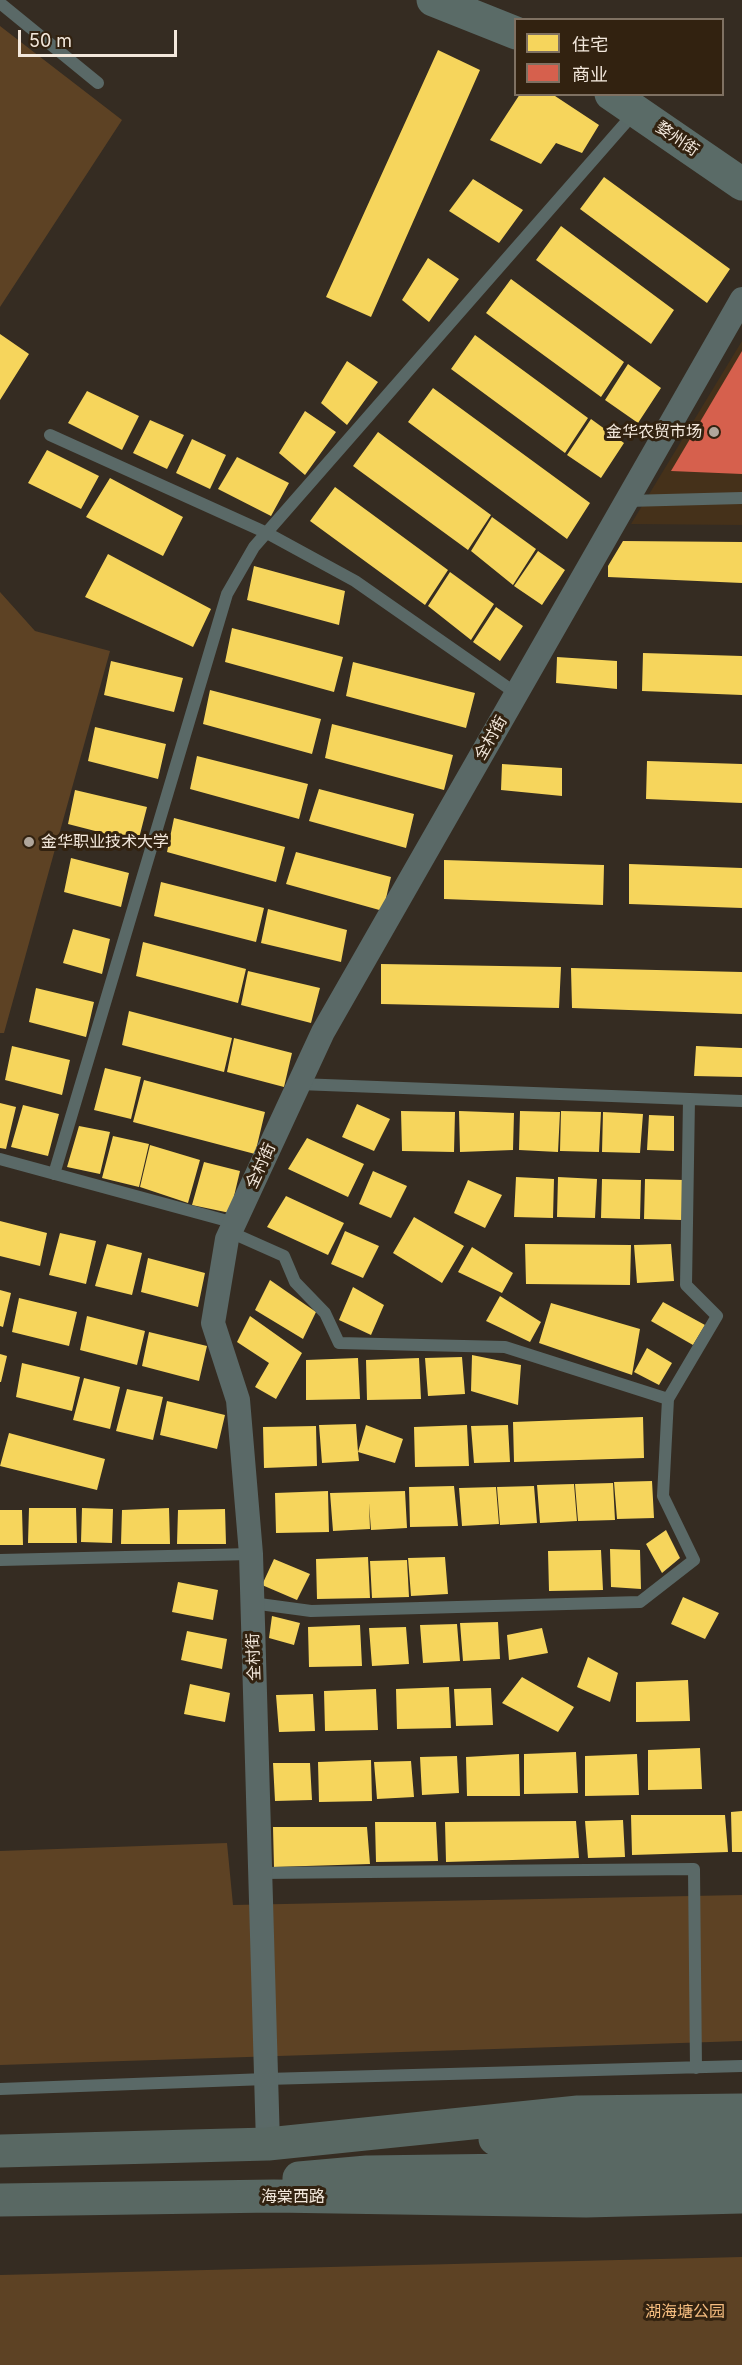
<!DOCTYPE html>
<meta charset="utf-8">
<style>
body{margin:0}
#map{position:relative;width:742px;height:2365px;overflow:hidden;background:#352c22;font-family:Inter,"Noto Sans SC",sans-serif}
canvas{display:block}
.legend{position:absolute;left:514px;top:18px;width:210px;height:78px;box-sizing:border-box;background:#322210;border:2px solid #7f7162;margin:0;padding:8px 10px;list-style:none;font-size:18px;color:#f3e8dc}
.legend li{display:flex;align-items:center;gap:12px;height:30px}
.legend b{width:30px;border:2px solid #7f7162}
.scale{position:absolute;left:18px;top:30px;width:159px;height:27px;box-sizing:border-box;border:3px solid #f3e8dc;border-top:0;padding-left:8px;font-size:18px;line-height:21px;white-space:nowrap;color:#f3e8dc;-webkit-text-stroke:4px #322210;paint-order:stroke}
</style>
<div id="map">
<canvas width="742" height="2365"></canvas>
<ul class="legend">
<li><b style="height:16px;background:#f6d55c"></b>住宅</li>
<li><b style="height:16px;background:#d6604d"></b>商业</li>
</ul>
<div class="scale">50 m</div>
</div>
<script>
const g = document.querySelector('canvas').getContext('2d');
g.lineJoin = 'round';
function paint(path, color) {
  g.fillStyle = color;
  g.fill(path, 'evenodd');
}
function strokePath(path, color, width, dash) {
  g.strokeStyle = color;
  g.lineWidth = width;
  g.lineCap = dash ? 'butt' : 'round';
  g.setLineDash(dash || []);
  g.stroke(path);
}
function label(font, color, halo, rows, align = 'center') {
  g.font = font + ' Inter,"Noto Sans SC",sans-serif';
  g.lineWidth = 6;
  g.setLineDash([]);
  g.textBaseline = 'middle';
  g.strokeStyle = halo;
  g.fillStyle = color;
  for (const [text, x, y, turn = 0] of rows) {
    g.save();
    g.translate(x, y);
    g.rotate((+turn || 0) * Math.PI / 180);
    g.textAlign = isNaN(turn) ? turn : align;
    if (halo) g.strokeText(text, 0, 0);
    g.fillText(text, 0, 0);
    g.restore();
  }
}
const built = new Path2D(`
 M742,341V525L631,524Z`);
const green = new Path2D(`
 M0,26L122,120L0,307Z
 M0,592L35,631L110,651L4,1033H0Z
 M227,1843L233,1905L742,1895V2041L0,2065V1851Z
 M742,2257V2365H0V2275Z`);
const homes = new Path2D(`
 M438,50L480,70L371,317L326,297Z
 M520,94H552L599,125L582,153L556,143L541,164L490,140Z
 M604,177L730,269L707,303L580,209Z
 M473,179L523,210L499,243L449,211Z
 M561,226L674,310L651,344L536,260Z
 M428,258L459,279L429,322L402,300Z
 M511,279L624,362L601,397L486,313Z
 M0,334L29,354L0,400Z
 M475,335L588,418L565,453L451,369Z
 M347,361L378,382L347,425L321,403Z
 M628,364L661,388L638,423L605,400Z
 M433,388L590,503L567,539L408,422Z
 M87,391L139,416L122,450L68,423Z
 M305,411L336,432L305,475L279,453Z
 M591,419L624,443L601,478L567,455Z
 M150,420L184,435L167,469L133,453Z
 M378,432L491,515L468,550L353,466Z
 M192,439L226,455L210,489L176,473Z
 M47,450L99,476L81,509L28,483Z
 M237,457L289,483L271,516L218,489Z
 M110,478L183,517L163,556L86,517Z
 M335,487L448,570L425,605L310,521Z
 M492,517L536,549L513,585L471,551Z
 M623,541L742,542V583L608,577V566Z
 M538,551L565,570L542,605L514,586Z
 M108,554L211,609L193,647L85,597Z
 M254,566L345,591L339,625L247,600Z
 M450,572L494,604L471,640L428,606Z
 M496,607L523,626L500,661L473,642Z
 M232,628L343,657L334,692L225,662Z
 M643,653L742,656V695L642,691Z
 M557,657L617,661V689L556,683Z
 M111,661L183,678L174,712L104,695Z
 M353,662L475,693L466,728L346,696Z
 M210,690L321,719L312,754L203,724Z
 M332,724L453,755L444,790L325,758Z
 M95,727L166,744L158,779L88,761Z
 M197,756L308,784L299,819L190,789Z
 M647,761L742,764V803L646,799Z
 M502,764L562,768V796L501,790Z
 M319,789L414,814L406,848L309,821Z
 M75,790L147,807L138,842L68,824Z
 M174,818L285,847L276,882L167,852Z
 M296,852L391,877L383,911L286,884Z
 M71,858L129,873L121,907L64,892Z
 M444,860L604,865L603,905L444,899Z
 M629,864L742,868V908L629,904Z
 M161,882L264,908L256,942L154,916Z
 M268,909L347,930L341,962L261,943Z
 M73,929L110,939L102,974L63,963Z
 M143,942L246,969L238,1003L136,976Z
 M381,964L561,967L559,1008L381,1004Z
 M571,968L742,972V1014L572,1008Z
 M248,971L320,988L311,1023L241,1005Z
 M36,988L94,1002L86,1037L29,1022Z
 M129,1011L232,1038L224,1072L122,1045Z
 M234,1038L292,1053L284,1087L227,1072Z
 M12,1046L70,1060L62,1095L5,1080Z
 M696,1046L742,1048V1077L694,1076Z
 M105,1068L141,1077L131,1119L94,1110Z
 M144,1080L265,1112L255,1154L133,1122Z
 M0,1103L16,1107L6,1149L0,1148Z
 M357,1104L390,1119L374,1151L342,1137Z
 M23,1105L59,1114L48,1156L11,1147Z
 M401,1111L455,1112L454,1152L402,1151Z
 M459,1111L514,1113L513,1150L460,1152Z
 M520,1111L560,1112L558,1152L519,1150Z
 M561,1111L601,1112L599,1152L560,1151Z
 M603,1112L643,1114L640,1153L602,1152Z
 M649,1115L674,1116V1151L647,1150Z
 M79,1126L110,1132L100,1174L67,1167Z
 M113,1136L149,1144L139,1187L102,1178Z
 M307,1138L364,1164L348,1197L288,1169Z
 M150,1145L200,1160L188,1203L140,1187Z
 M204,1162L240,1171L230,1213L192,1205Z
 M373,1171L407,1186L391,1218L359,1204Z
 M516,1177L554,1179L553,1218L514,1217Z
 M558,1177L597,1179L595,1218L557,1217Z
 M602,1179L641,1180L640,1219L601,1218Z
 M645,1179L684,1180L682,1220L644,1219Z
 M468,1180L502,1195L485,1228L454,1213Z
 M286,1196L344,1223L328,1255L267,1227Z
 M414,1217L464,1246L442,1283L393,1253Z
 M0,1221L47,1233L40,1266L0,1256Z
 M345,1231L379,1246L363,1278L331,1264Z
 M60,1233L96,1241L86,1284L49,1275Z
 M107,1244L142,1253L132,1295L95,1286Z
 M525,1244L631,1245L630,1285L526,1284Z
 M671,1244L674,1281L637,1283L634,1245Z
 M472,1247L513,1273L502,1293L458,1272Z
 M148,1258L205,1273L198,1307L141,1292Z
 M270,1280L316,1312L303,1339L255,1310Z
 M353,1287L384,1305L371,1335L339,1320Z
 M0,1290L11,1293L3,1327L0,1326Z
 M500,1296L541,1322L530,1342L486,1321Z
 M19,1298L77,1312L69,1346L12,1332Z
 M663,1302L705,1325L693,1345L651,1321Z
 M551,1303L640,1329L632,1375L539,1343Z
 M87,1316L145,1331L137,1365L80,1350Z
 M250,1316L302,1353L276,1399L255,1387L269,1363L237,1342Z
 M149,1332L207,1346L199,1381L142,1366Z
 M647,1348L672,1363L659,1385L634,1372Z
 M0,1354L7,1356L1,1382H0Z
 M472,1355L521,1365L518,1405L471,1391Z
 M462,1357L465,1394L428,1396L425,1358Z
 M358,1358L360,1399L306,1400V1360Z
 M419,1358L421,1399L367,1400L366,1360Z
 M22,1363L80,1377L72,1411L16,1397Z
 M84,1378L120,1387L110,1429L73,1420Z
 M127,1389L163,1397L153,1440L116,1431Z
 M167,1401L225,1415L217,1449L160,1435Z
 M643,1417L644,1458L514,1462L513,1422Z
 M356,1424L358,1452L366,1425L403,1439L395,1463L358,1452L359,1461L322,1463L319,1425Z
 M467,1425L469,1466L415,1467L414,1427Z
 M508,1425L510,1462L474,1463L471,1426Z
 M316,1426L317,1466L264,1468L263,1427Z
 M9,1433L105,1459L97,1490L0,1466Z
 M652,1481L654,1518L617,1519L614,1482Z
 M613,1483L615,1520L578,1521L575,1484Z
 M574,1484L577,1521L540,1523L537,1485Z
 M454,1486L458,1526L410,1527L409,1487Z
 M534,1486L537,1523L500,1525L497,1487Z
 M496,1487L499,1524L462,1526L459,1488Z
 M328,1491L329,1532L276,1533L275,1493Z
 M405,1491L407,1528L371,1530L369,1503L370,1529L333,1531L330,1493Z
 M29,1508H76L77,1543H28Z
 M82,1508L113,1509L112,1543L81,1542Z
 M169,1508L170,1544H121L122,1510Z
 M225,1509L226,1544H177L178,1510Z
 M0,1510H22L23,1545H0Z
 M666,1530L680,1558L662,1573L646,1544Z
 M610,1549L640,1550L641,1589L611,1587Z
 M601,1550L603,1590L549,1591L548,1551Z
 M368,1557L370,1598L317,1599L316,1559Z
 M445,1557L448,1594L411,1596L408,1558Z
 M274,1559L310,1574L297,1600L262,1585Z
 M407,1560L409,1597L372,1598L370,1561Z
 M178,1582L218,1590L213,1620L172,1612Z
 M683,1597L719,1613L705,1639L671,1624Z
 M272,1616L300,1623L294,1645L269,1638Z
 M498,1622L500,1659L463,1661L460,1623Z
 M457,1624L460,1661L423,1663L420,1625Z
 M360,1625L362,1666L309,1667L308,1627Z
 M406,1627L409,1664L372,1666L369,1628Z
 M542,1628L548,1653L509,1660L507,1635Z
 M187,1631L227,1639L222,1669L181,1660Z
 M588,1657L618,1673L610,1702L577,1687Z
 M522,1677L574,1707L558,1732L502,1703Z
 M688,1680L690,1721L636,1722V1682Z
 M190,1684L230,1693L225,1722L184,1714Z
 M449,1687L451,1728L397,1729L396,1689Z
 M491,1688L493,1725L456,1726L454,1689Z
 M376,1689L378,1730L325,1731L324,1691Z
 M313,1694L315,1731L279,1732L276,1695Z
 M700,1748L702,1789L648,1790V1750Z
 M576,1752L578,1793L524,1794V1754Z
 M519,1754L520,1796H467L466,1757Z
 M637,1754L639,1795L585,1796V1756Z
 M457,1756L459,1793L422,1795L420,1757Z
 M371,1760L372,1801L319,1802L318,1762Z
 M411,1761L414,1797L377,1799L374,1762Z
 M273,1763H310L312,1800L275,1801Z
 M742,1811V1852H732L731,1812Z
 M631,1815H725L728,1852L632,1855Z
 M623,1820L625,1857L588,1858L585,1821Z
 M576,1821L579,1858L446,1862L445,1822Z
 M375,1822H436L438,1861L376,1862Z
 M273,1827H367L370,1864L274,1867Z`);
const shops = new Path2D(`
 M742,351V474L671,471Z`);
const service = new Path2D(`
 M0,3L98,83
 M50,435L267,533L355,581L517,694
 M627,501L742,498
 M299,1084L742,1101
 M0,1159L235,1223
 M54,1174L227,594L254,547L635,112
 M230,1232L284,1256L295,1282L325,1313L339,1343L505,1347L668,1399
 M0,1560L251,1554
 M252,1603L311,1611L640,1602L694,1560L663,1496L668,1399L717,1316L686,1285L689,1099
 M260,1873L694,1869L696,2068
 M0,2089L266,2079L742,2066`);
const minor = new Path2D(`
 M268,2144L251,1554L238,1400L213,1323L227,1239L323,1032L742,299`);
const secondary = new Path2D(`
 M433,0L516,33
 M611,94L742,184`);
const primary = new Path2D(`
 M495,2139L742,2140
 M0,2151L268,2144L578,2112L742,2110
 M299,2178L367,2172L742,2167
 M0,2200L274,2196L586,2201L742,2197`);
const markers = [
 [714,432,6,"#b0a69b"],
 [29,842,6,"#b0a69b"]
];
const streetNames = [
 ["婺州街",677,139,34],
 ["全村街",491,738,-60],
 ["全村街",261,1166,-65],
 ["全村街",254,1657,-92],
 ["海棠西路",293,2197]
];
const poiNames = [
 ["金华农贸市场",702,432],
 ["金华职业技术大学",41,842,"left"]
];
const parkNames = [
 ["湖海塘公园",685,2312]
];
paint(built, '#45311a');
paint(green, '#5d4224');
paint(homes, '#f6d55c');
paint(shops, '#d6604d');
strokePath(service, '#5a6967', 12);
strokePath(minor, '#5a6967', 24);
strokePath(secondary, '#5a6b67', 33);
strokePath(primary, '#596863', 33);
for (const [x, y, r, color] of markers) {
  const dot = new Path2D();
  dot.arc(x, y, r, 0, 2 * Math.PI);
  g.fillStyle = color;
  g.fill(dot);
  strokePath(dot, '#322210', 2);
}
label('16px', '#f3e8dc', '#322210', streetNames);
label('16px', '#f3e8dc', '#322210', poiNames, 'right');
label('16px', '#f7be80', '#322210', parkNames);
</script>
